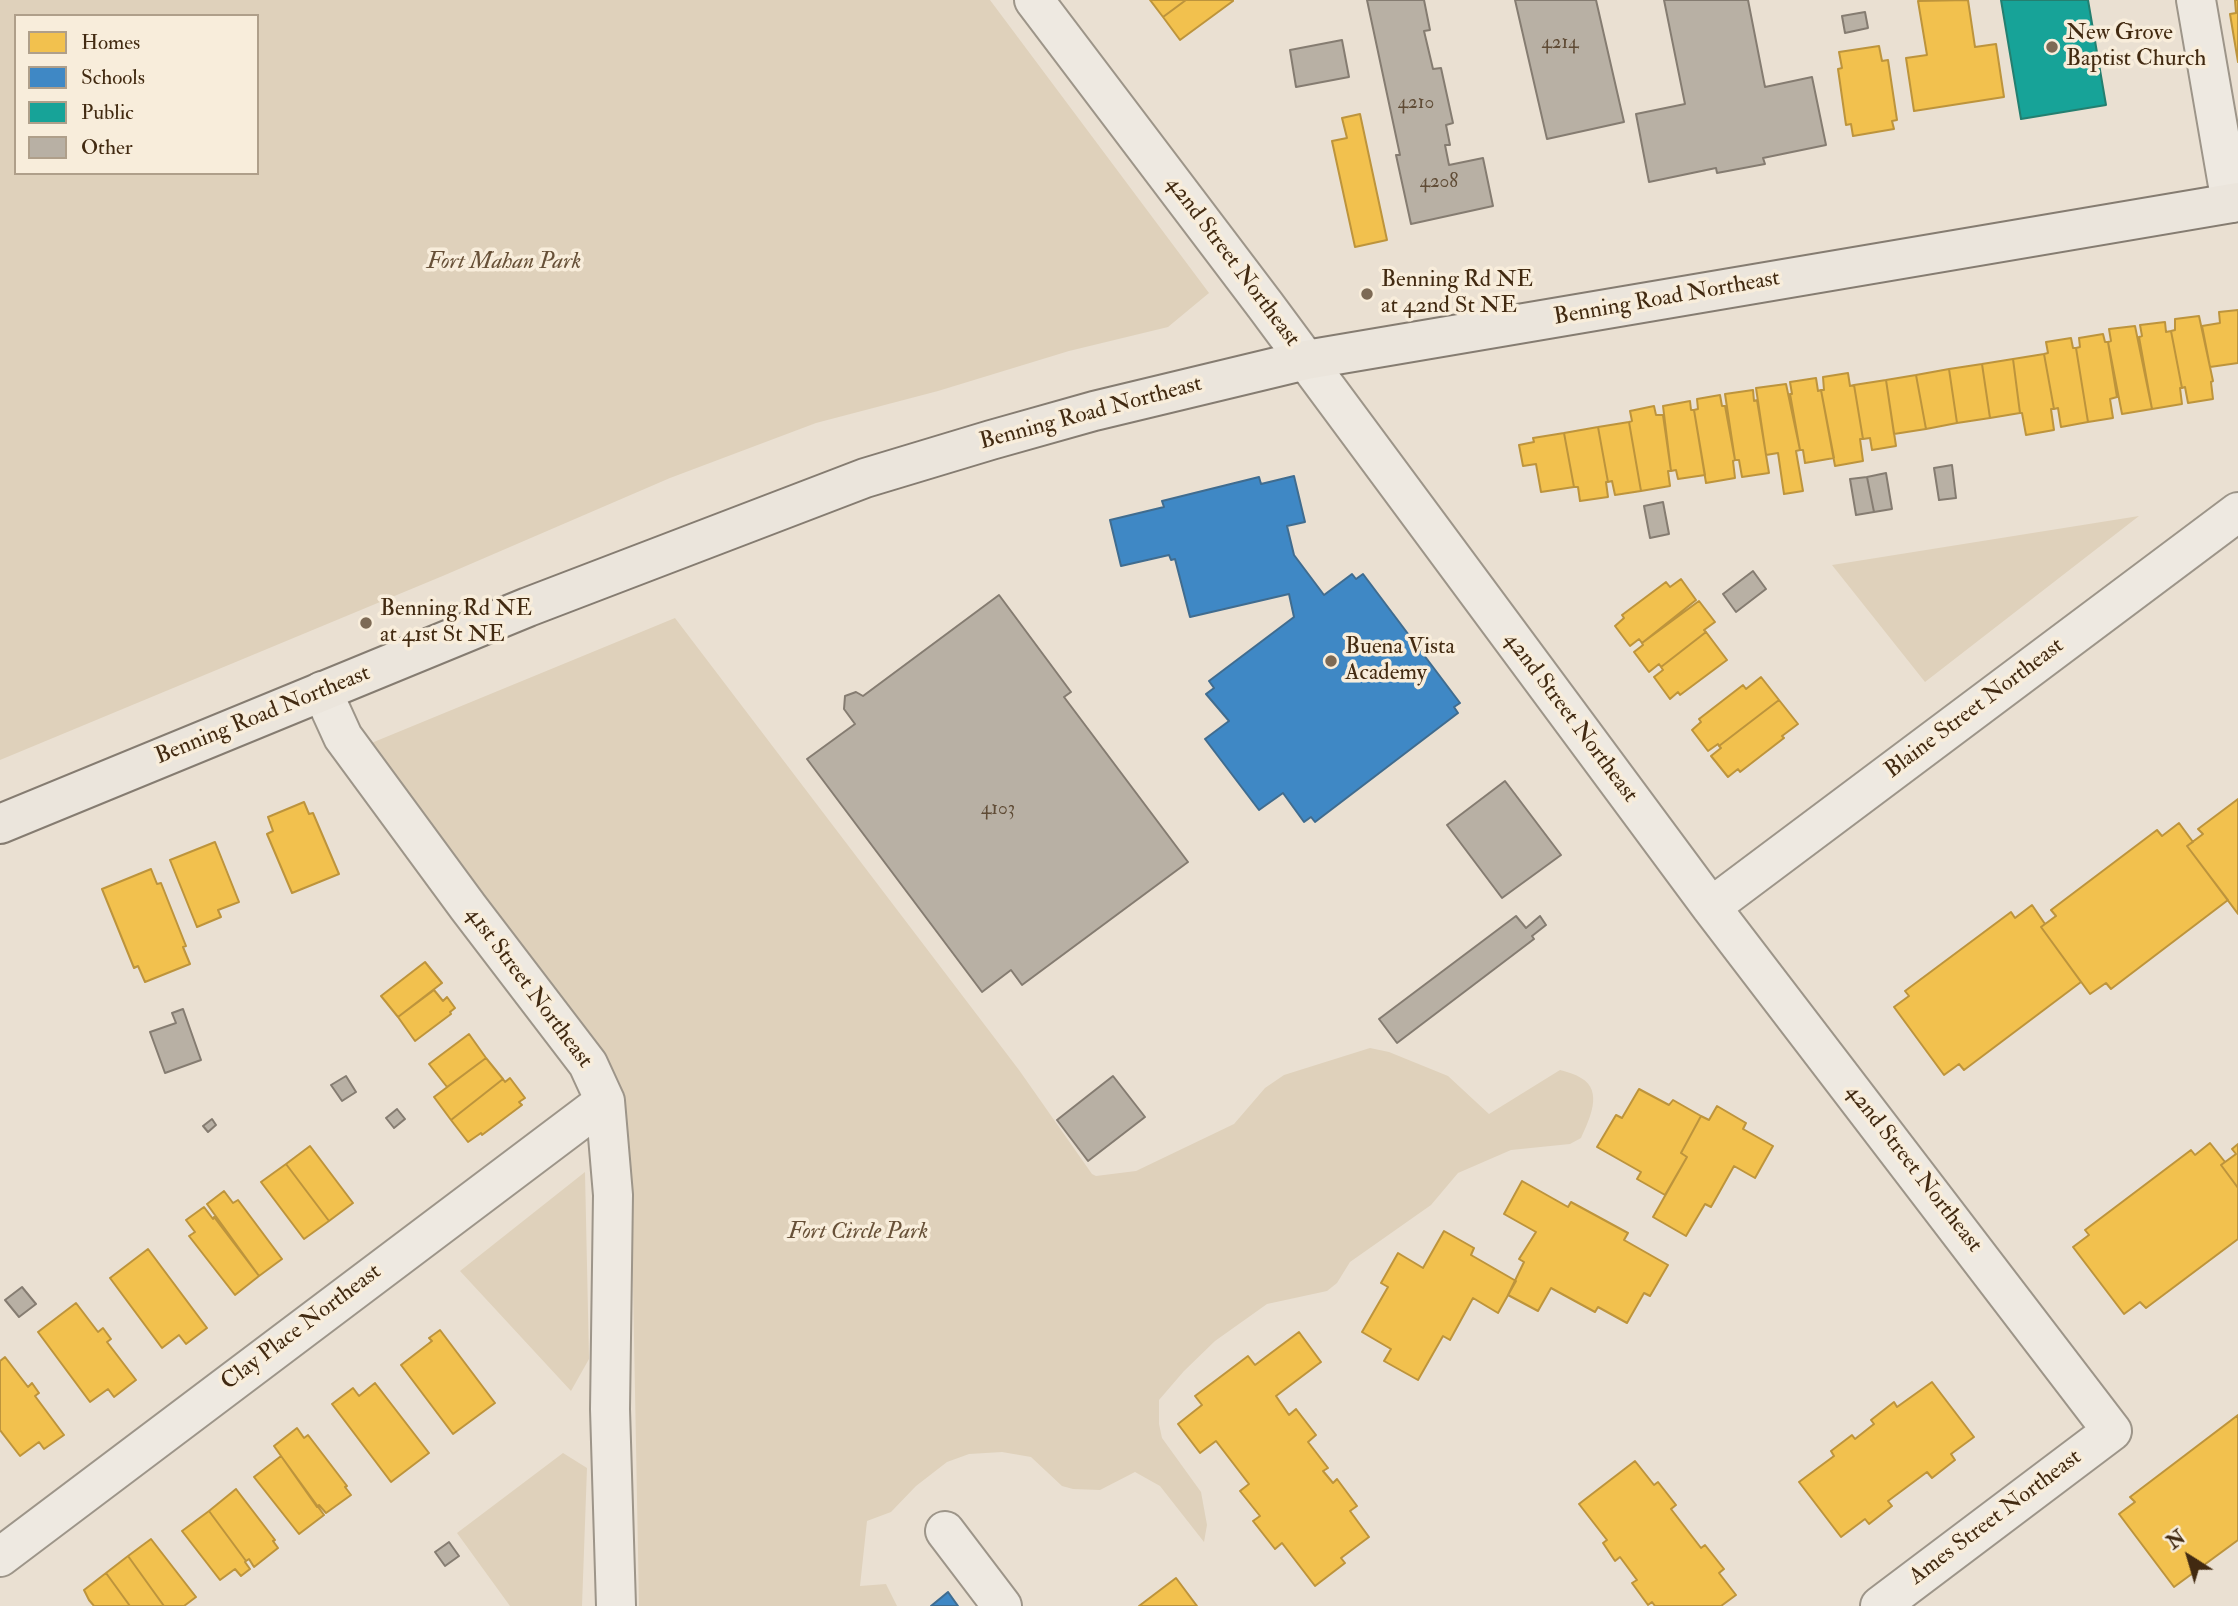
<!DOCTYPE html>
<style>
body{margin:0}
#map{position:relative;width:2238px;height:1606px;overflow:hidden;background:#eae0d2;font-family:"IM FELL Double Pica",serif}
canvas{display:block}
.legend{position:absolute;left:14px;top:14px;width:245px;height:161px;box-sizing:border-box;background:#f8eddb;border:2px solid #af9f8a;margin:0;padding:9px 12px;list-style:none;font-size:21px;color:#422a11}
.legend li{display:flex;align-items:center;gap:14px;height:35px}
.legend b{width:35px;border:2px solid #af9f8a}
.north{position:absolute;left:2154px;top:1522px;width:70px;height:70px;-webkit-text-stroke:5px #f8eddb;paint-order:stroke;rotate:323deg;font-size:19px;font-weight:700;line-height:28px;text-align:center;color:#422a11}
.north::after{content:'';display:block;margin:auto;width:24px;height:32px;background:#422a11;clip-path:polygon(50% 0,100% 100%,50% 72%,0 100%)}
</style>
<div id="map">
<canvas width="2238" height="1606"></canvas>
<ul class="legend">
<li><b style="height:19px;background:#f2c14e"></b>Homes</li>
<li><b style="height:19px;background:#3f88c5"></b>Schools</li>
<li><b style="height:19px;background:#17a398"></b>Public</li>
<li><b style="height:19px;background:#b8b0a4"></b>Other</li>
</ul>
<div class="north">N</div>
</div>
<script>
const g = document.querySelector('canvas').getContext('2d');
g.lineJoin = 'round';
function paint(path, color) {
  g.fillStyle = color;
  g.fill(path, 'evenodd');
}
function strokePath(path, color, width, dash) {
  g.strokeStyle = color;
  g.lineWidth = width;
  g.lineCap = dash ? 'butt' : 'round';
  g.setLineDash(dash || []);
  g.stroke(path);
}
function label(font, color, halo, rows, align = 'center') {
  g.font = font + ' "IM FELL Double Pica",serif';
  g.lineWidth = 7;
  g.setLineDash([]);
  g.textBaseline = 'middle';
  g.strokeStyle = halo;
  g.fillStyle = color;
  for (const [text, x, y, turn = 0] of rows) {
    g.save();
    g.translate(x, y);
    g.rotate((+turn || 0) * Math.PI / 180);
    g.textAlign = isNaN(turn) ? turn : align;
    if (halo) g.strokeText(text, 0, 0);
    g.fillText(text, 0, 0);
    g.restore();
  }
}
const green = new Path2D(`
 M0,0H990L1209,293L1168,327L1069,351L938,391L816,423L670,478L445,575L0,760ZM16,16H257V173H16Z
 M2139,516L1925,682L1832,565Z
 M675,618L1019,1070L1092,1174L1096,1176L1136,1171L1234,1124L1265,1088L1284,1075L1370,1048L1389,1052L1448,1076L1489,1114L1560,1070C1567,1072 1575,1074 1581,1078C1604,1091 1589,1120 1581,1138L1570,1144L1511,1150L1458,1173L1431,1205L1350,1262L1337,1283L1327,1291L1267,1304L1215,1341L1184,1371L1159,1400V1424L1162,1438L1201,1492L1207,1525L1204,1542L1160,1486L1135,1472L1100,1490L1073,1489L1062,1486L1031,1457L1002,1452L969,1454L947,1462L916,1486L891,1512L867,1521L860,1586L886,1584L897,1606H639L631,1177L614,1073L369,744Z
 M585,1172L589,1359L571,1391L460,1271Z
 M563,1453L587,1468L582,1606H510L457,1533Z`);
const homes = new Path2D(`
 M1150,0H1186L1163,17Z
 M1186,0H1233V1L1180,40L1163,17Z
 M1968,0L1975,47L1996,44L2004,97L1914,111L1906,58L1927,55L1918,1Z
 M2235,0H2238V62L2230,14L2236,13Z
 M1879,46L1882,61L1888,60L1897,120L1892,121L1894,129L1853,136L1851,124L1846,125L1838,69L1842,68L1839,52Z
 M1360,114L1387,240L1355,247L1332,141L1347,138L1342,118Z
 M2238,310V363L2210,367L2202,326L2220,323L2219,312Z
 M2199,316L2213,381L2211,382L2213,399L2188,403L2185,387L2182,388L2171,331L2175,330V319Z
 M2165,322L2166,332L2171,331L2182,388H2180L2182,404L2152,409L2139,337L2142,336L2140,325Z
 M2135,326L2152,409L2122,414L2108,342L2111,341L2109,329Z
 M2103,334L2105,342H2108L2117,397L2110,399L2113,418L2088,422L2076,348L2080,347L2079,338Z
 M2071,338L2073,348H2076L2088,422L2061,427L2058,408L2054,409L2044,354L2048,353L2046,342Z
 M2044,354L2054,409H2051L2054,430L2026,435L2022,413H2020L2013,359Z
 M2013,359L2020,413L1990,418L1982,364Z
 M1982,364L1990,418L1957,423L1949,369Z
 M1949,369L1957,423L1926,429L1916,375Z
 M1848,373L1850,386L1854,385L1863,439H1860L1863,461L1835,466L1821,390H1824L1823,377Z
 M1916,375L1926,429L1894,434L1886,380Z
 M1816,378L1818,391L1821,390L1834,458L1805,463L1803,450H1800L1790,394H1792L1790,382Z
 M1886,380L1896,446L1872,450L1870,438L1863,439L1854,385Z
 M1786,384L1800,450L1796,451L1803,491L1784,494L1778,453L1766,455L1756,388Z
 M1753,390L1754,401L1757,400L1769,473L1742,477L1739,460H1735L1725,394Z
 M1720,395L1722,406H1725L1735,460L1733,461L1735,478L1706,483L1694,410L1698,409L1697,399Z
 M1690,401L1691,410H1694L1705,475L1678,479L1676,470L1671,471L1663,406Z
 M1654,406L1656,415H1663L1671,471H1668L1670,486L1641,491L1629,422L1632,421L1630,411Z
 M1629,422L1641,491L1615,495L1612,481L1608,482L1598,427Z
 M1598,427L1608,482H1606L1608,497L1580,501L1578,487H1574L1564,433Z
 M1564,433L1574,487L1541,492L1536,464L1523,466L1519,445L1534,442L1533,438Z
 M1681,579L1696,600L1642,643L1639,639L1630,646L1615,626L1624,618L1622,615L1666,582L1670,587Z
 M1699,601L1715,622L1704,630L1706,632L1661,667L1659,664L1649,672L1634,652L1643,645L1642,643Z
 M1706,632L1727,660L1680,695L1678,692L1670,699L1654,677L1663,670L1661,667Z
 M1761,677L1779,700L1719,746L1718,744L1708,751L1692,730L1701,722L1699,719L1743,685L1746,689Z
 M1779,700L1798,724L1782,736L1784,738L1740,772L1738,769L1728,777L1711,756L1721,748L1719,746Z
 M2238,799V914L2187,846L2203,834L2198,829Z
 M304,802L309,814L313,813L339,874L292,893L267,834L273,831L268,817Z
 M2179,823L2193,842L2187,846L2228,900L2111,989L2106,983L2090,994L2041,927L2056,916L2051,910L2157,830L2162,836Z
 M215,842L239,902L218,910L221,917L197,927L170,860Z
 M151,869L157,884L161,883L186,946L183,947L190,964L145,982L138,966L134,968L102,889Z
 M2032,905L2045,924L2041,927L2081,982L1964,1070L1959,1064L1944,1075L1894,1007L1909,996L1905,991L2011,912L2015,918Z
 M425,962L442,983L398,1017L381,996Z
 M434,990L443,1001L447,997L455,1008L450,1012L451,1014L415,1041L398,1017Z
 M469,1034L486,1058L447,1087L429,1064Z
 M486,1058L503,1079L451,1120L434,1097Z
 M510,1078L525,1098L519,1102L522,1105L482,1135L481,1133L468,1142L451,1120L503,1079L505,1082Z
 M1639,1089L1669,1105L1673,1100L1701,1116L1681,1153L1687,1157L1665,1195L1637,1179L1641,1172L1597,1147L1616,1115L1622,1118Z
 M1717,1106L1746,1123L1743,1129L1773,1146L1755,1178L1734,1166L1711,1207L1705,1204L1686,1236L1653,1217L1687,1157L1681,1153L1701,1116L1709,1120Z
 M2210,1143L2225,1162L2221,1165L2238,1188V1239L2146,1308L2140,1302L2124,1314L2073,1247L2089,1235L2085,1230L2191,1150L2195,1155Z
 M2238,1144V1188L2221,1165L2236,1154L2232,1149Z
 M310,1146L353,1203L329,1221L286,1164Z
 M286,1164L329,1221L304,1239L261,1182Z
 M1522,1181L1568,1207L1571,1202L1628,1233L1624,1240L1668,1265L1650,1296L1644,1293L1627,1323L1598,1307L1595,1312L1551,1288L1538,1311L1508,1295L1524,1262L1519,1259L1536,1232L1504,1214Z
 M224,1191L233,1203L238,1200L282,1259L259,1276L207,1204Z
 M204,1207L213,1219L214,1217L259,1276L235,1295L189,1236L195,1232L186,1220Z
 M1444,1231L1474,1248L1471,1255L1516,1281L1498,1313L1473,1298L1450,1340L1443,1336L1418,1380L1384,1361L1391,1349L1362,1332L1388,1287L1381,1283L1398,1253L1423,1268Z
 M148,1249L207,1328L186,1344L179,1335L162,1348L110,1278Z
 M76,1303L98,1332L103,1328L111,1339L107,1342L136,1380L114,1397L108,1389L90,1402L38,1332Z
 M440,1330L495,1403L453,1434L401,1365L432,1341L429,1338Z
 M1299,1332L1321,1362L1276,1396L1289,1415L1296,1409L1316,1435L1308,1442L1328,1468L1323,1471L1333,1483L1337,1479L1357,1506L1350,1511L1369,1537L1341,1558L1345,1563L1315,1586L1282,1543L1275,1549L1253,1521L1260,1516L1240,1491L1249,1484L1216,1441L1200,1453L1178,1424L1202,1405L1195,1396L1248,1356L1255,1365Z
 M5,1357L28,1387L32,1383L39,1393L35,1396L64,1435L44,1449L39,1442L20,1456L0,1430V1361Z
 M1932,1382L1974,1437L1951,1454L1955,1460L1932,1478L1927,1472L1888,1501L1892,1506L1869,1524L1865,1519L1841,1537L1799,1482L1834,1456L1831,1451L1852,1435L1855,1439L1874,1424L1871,1420L1894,1402L1897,1407Z
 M375,1383L429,1453L391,1482L332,1404L353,1388L359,1396Z
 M2238,1415V1540L2174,1587L2119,1514L2135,1502L2130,1497Z
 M297,1428L304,1438L308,1435L347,1486L345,1487L351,1495L326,1513L319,1505L317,1507L274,1446Z
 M281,1456L324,1515L299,1534L254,1477Z
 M1635,1461L1654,1485L1658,1482L1676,1505L1671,1509L1701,1548L1705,1545L1724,1569L1719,1573L1736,1595L1721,1606H1655L1652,1602L1648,1605L1632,1583L1637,1580L1620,1557L1615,1561L1603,1543L1607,1540L1579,1504Z
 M236,1489L275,1540L273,1541L278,1548L254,1567L249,1559L246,1561L209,1511Z
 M209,1511L246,1561L245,1562L250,1569L241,1576L235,1569L220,1580L182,1531Z
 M151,1539L196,1597L184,1606H164L128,1556Z
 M128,1556L164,1606H130L106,1573Z
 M106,1573L130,1606H94L89,1600L84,1590Z
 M1176,1578L1197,1606H1139Z`);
const schools = new Path2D(`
 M1294,476L1305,522L1287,526L1294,555L1324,595L1352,574L1356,579L1363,574L1460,703L1454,707L1458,713L1315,822L1311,817L1304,822L1283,793L1259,810L1205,739L1229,721L1206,694L1214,688L1209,681L1294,617L1289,594L1190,617L1175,559L1171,560L1169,555L1121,566L1110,520L1164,507L1162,501L1259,477L1261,484Z
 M948,1592L958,1606H931Z`);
const public = new Path2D(`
 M2001,0H2088L2106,105L2021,119Z`);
const building = new Path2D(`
 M1367,0H1424L1430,30L1424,31L1433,69L1441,68L1453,123L1446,125L1450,145H1445L1449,165L1483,158L1493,206L1411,224L1396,155H1400Z
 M1515,0H1596L1624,122L1547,139Z
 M1664,0H1748L1765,87L1812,77L1826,145L1763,158L1765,164L1717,173L1716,168L1649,182L1636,114L1685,104Z
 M1865,12L1868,28L1845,33L1842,16Z
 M1342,40L1349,77L1296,87L1290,50Z
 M1952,465L1956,498L1939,500L1934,468Z
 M1886,473L1892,509L1874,512L1867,477Z
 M1867,477L1874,512L1856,515L1850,479Z
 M1663,502L1669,534L1650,538L1644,506Z
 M1753,571L1766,589L1736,612L1723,594Z
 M999,595L1071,692L1064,697L1188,862L1022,985L1011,970L982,992L807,759L855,724L844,709L845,696L856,692L863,696Z
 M1505,781L1561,855L1502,898L1447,825Z
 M1516,916L1526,928L1540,916L1546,925L1532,936L1534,939L1397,1043L1379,1019Z
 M183,1009L201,1060L165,1073L150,1032L176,1023L172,1013Z
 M346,1076L356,1092L342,1101L331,1085Z
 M1113,1076L1145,1117L1088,1161L1057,1120Z
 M397,1109L405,1119L394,1128L386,1118Z
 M212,1119L216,1125L208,1132L203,1126Z
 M22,1287L36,1304L19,1317L5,1300Z
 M449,1542L459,1556L445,1566L435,1552Z`);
const street = new Path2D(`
 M1034,0L1265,305L1711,907L2112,1431L1880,1606
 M2196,0L2231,203
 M322,691L343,737L468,907L588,1064L605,1101L613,1195L610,1409L616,1606
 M1711,907L2238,512
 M945,1531L1002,1606
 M0,1557L605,1101`);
const primary = new Path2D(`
 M0,824L528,607L865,478L991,440L1094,411L1306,360L2238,202`);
const markers = [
 [2052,47,7,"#7d6a55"],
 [1367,294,7,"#7d6a55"],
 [366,623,7,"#7d6a55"],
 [1331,661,7,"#7d6a55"]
];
const numberNames = [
 ["4214",1560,44],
 ["4210",1416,104],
 ["4208",1439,183],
 ["4103",998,810]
];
const poiNames = [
 ["New Grove",2066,34],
 ["Baptist Church",2066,60],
 ["Benning Rd NE",1381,281],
 ["at 42nd St NE",1381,307],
 ["Benning Rd NE",380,610],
 ["at 41st St NE",380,636],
 ["Buena Vista",1345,648],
 ["Academy",1345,674]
];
const streetNames = [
 ["42nd Street Northeast",1232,262,53],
 ["Benning Road Northeast",1667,299,-10],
 ["Benning Road Northeast",1091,414,-15],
 ["Blaine Street Northeast",1975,709,-37],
 ["Benning Road Northeast",263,716,-22],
 ["42nd Street Northeast",1570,718,53],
 ["41st Street Northeast",528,988,53],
 ["42nd Street Northeast",1913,1169,52],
 ["Clay Place Northeast",302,1328,-37],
 ["Ames Street Northeast",1996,1518,-37]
];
const parkNames = [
 ["Fort Mahan Park",504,263],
 ["Fort Circle Park",858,1233]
];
paint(green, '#dfd1bb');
paint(homes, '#f2c14e');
strokePath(homes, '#bd943c', 2);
paint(schools, '#3f88c5');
strokePath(schools, '#406c8f', 2);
paint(public, '#17a398');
strokePath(public, '#247f70', 2);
paint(building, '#b8b0a4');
strokePath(building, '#857c71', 2);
strokePath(street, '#9d9589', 42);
strokePath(primary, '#857c71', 42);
strokePath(street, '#eee9e1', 38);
strokePath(primary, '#ebe5dc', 38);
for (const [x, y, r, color] of markers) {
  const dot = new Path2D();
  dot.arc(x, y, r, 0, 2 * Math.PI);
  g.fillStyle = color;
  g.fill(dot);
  strokePath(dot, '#f8eddb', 2.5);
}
label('19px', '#604c36', null, numberNames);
label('23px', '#422a11', '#f8eddb', poiNames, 'left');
label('23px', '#422a11', '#f8eddb', streetNames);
label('italic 23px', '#675037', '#f8eddb', parkNames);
</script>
